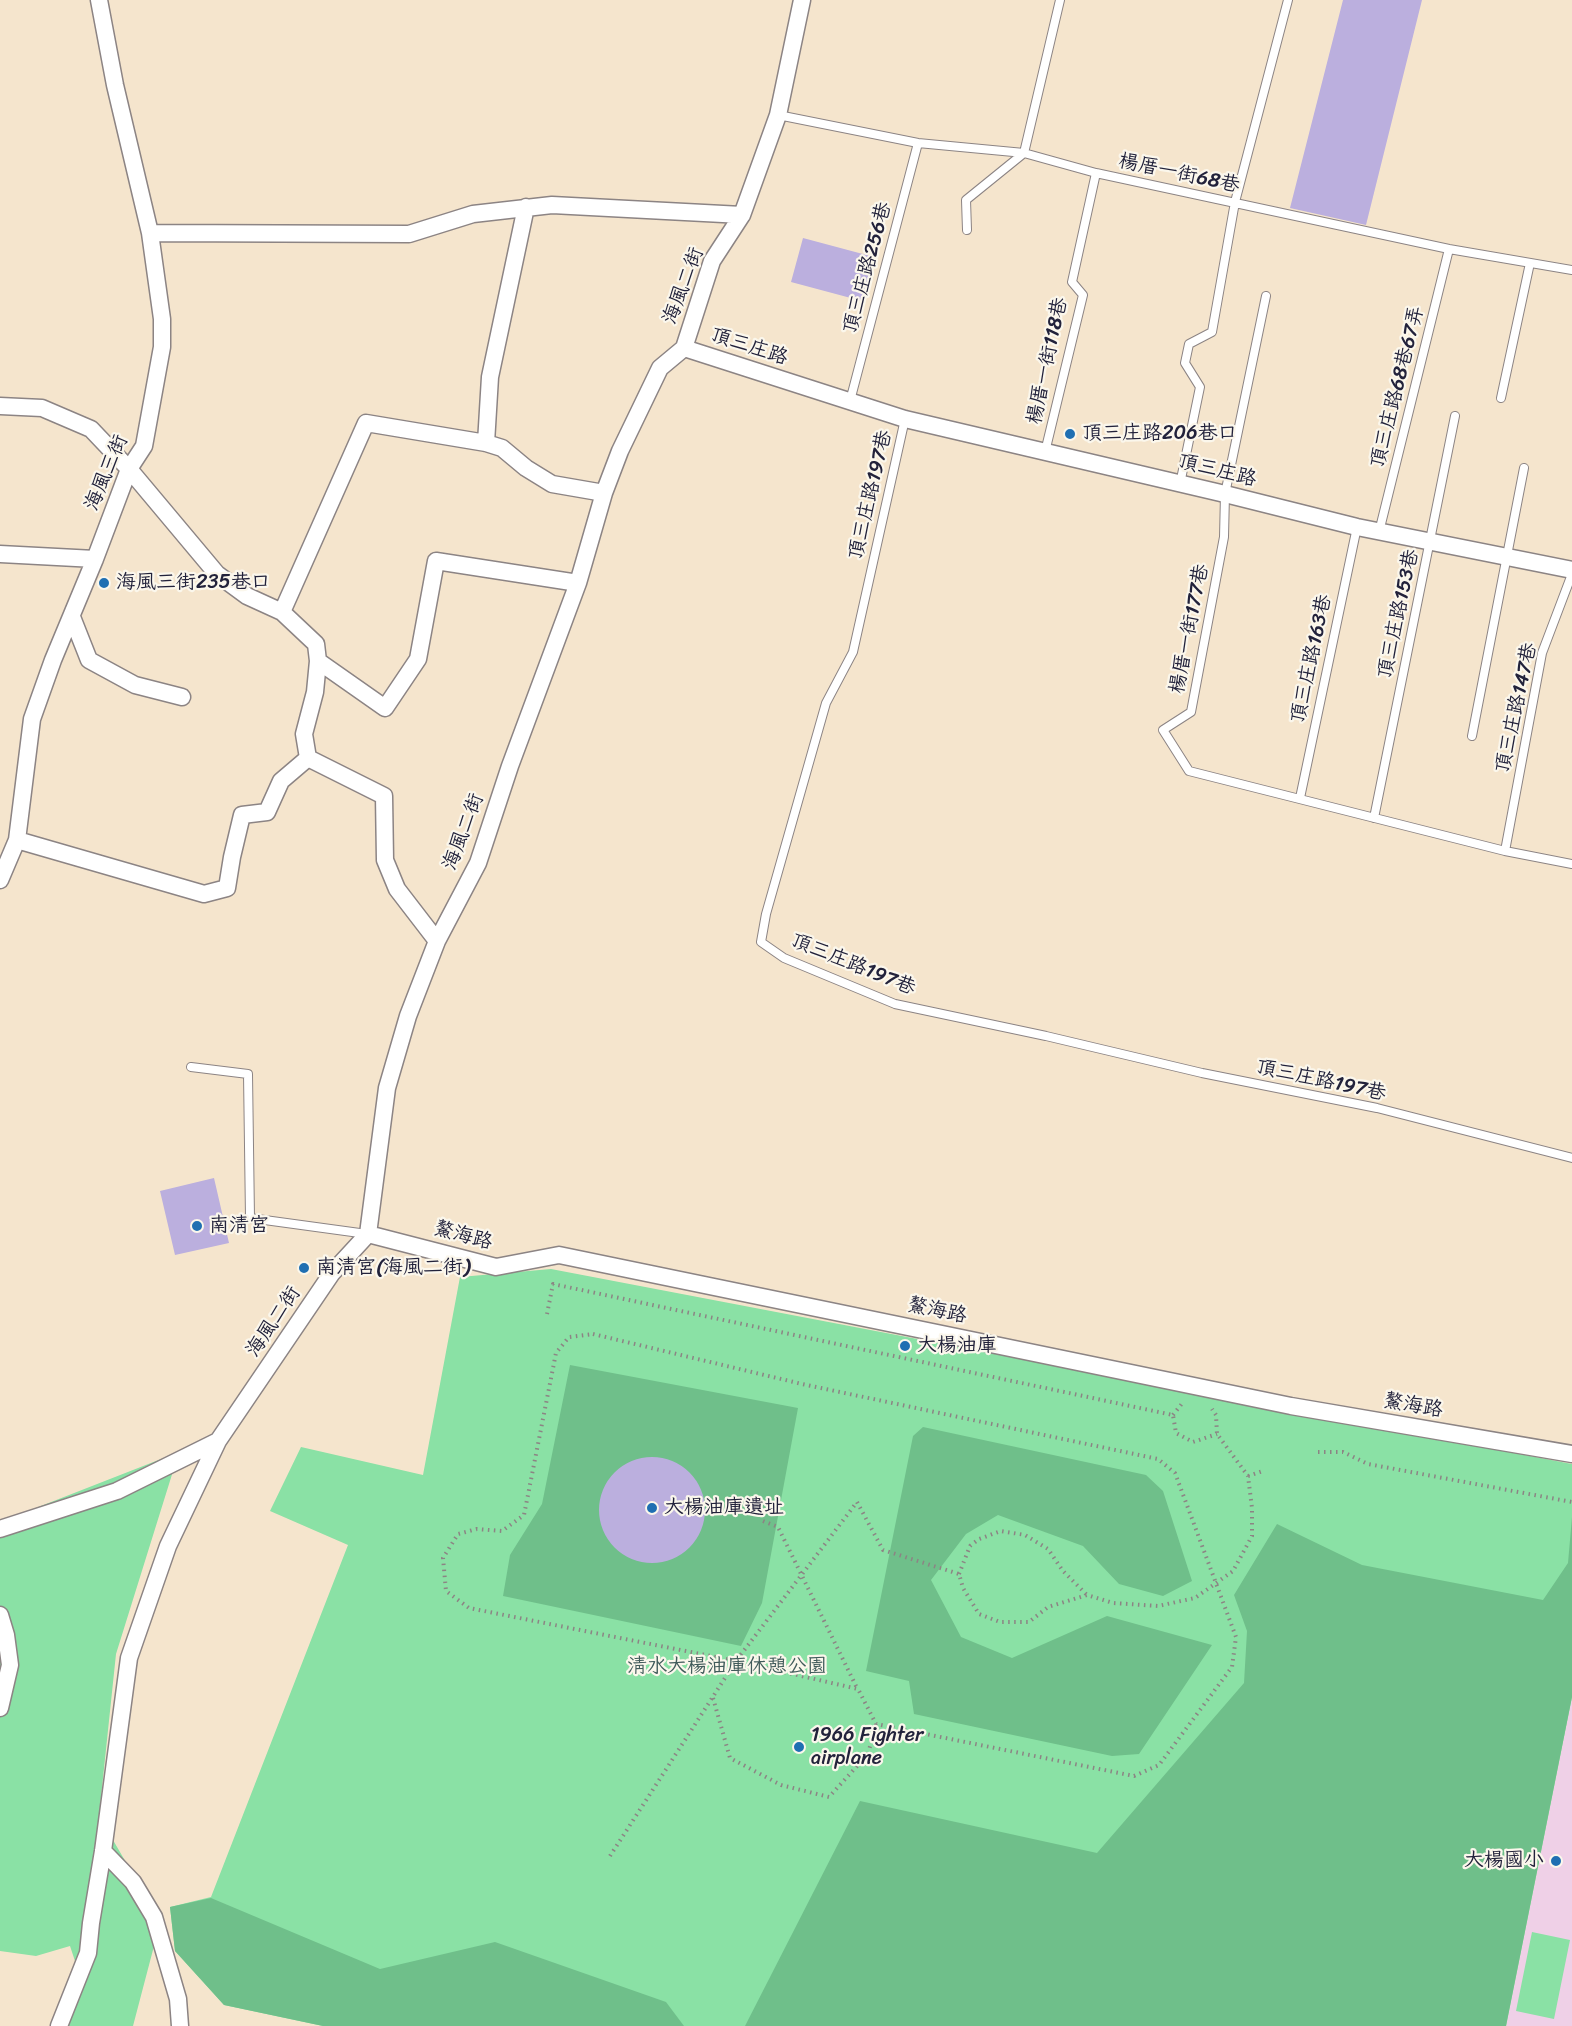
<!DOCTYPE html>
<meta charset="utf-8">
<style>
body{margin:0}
canvas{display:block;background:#f5e5cd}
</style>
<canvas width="1572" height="2026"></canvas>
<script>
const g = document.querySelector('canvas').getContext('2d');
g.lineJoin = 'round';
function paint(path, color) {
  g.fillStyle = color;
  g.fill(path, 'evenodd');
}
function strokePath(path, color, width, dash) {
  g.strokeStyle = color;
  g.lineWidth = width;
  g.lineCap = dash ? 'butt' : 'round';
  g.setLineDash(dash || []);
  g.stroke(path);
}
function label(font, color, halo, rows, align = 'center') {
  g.font = font + ' Sriracha,"LXGW WenKai TC",sans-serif';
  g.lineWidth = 4.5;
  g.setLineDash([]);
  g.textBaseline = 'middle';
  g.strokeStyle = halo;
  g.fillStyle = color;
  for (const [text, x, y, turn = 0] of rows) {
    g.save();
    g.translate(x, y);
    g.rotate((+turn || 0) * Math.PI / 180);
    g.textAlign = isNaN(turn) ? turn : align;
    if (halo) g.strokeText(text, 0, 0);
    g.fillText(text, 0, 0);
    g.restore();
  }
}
const built = new Path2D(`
 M1572,1697V2026H1506Z`);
const green = new Path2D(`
 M551,1269L1572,1464V1697L1506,2026H323L224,2005L175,1951L170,1907L211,1897L348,1545L270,1511L301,1447L423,1475L460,1277Z
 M179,1452L116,1654L99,1816L138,1883L154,1946L133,2026H66L83,1985L70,1946L36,1956L0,1951V1522Z
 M1532,1932L1570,1940L1554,2019L1516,2011Z`);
const forest = new Path2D(`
 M570,1365L798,1408L762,1603L741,1646L503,1596L510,1555L542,1504Z
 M923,1427L1146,1475L1163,1491L1192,1581L1163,1596L1119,1584L1083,1546L998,1515L966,1534L931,1580L961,1637L1012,1658L1107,1616L1212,1645L1139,1754L1112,1756L914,1714L909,1681L866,1671L913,1436Z
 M1572,1517V1697L1506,2026H745L860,1801L1097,1853L1244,1683L1247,1631L1234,1595L1277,1524L1362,1565L1543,1600L1568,1563Z
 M211,1898L380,1969L495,1942L666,2002L684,2026H323L224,2005L175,1951L170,1907Z`);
const building = new Path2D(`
 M1343,0H1422L1366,225L1290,208Z
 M803,238L874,257L862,301L791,282Z
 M214,1178L229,1243L175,1255L160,1191Z
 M599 1510a53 53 0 1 1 106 0a53 53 0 1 1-106 0Z`);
const path = new Path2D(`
 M547,1314L553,1284L1173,1415L1176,1433L1193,1442L1217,1434
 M593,1334L802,1384L1158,1459L1175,1473L1236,1637L1232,1667L1159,1765L1134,1776L876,1724L858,1689L736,1661L469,1608L446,1591L443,1558L458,1534L477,1529L502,1531L524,1515L556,1353L569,1337Z
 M1173,1415L1184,1401
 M1318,1452H1343L1368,1464L1572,1502
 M1248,1476L1263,1471
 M763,1521L778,1527L857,1688
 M959,1574L970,1546L979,1539L1001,1531L1025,1535L1048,1549L1063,1571L1087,1595
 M713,1698L730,1758L781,1785L829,1797L868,1754L876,1724
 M610,1856L736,1661L857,1502L883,1550L959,1574L963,1588L979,1614L1000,1622H1029L1048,1607L1087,1595L1113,1603L1158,1606L1195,1598L1233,1571L1252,1536V1508L1248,1476L1217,1434L1216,1415L1212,1409`);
const service = new Path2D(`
 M778,115L918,143L1024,153L1096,173L1449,249L1572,270
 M967,230L966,200L1024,153L1060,0
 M1266,296L1225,494L1224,537L1191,712L1163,730L1189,771L1505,851L1572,864
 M1501,398L1530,263
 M850,401L918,143
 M905,419L853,652L826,703L766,914L761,942L784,958L895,1004L1046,1036L1202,1073L1377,1108L1572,1158
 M1045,452L1083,295L1072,282L1096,173
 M1180,484L1200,387L1185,363L1189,344L1212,332L1235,202L1288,0
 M1379,532L1449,249
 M1472,736L1524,468
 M1300,798L1357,527
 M1374,818L1455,416
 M1505,851L1542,653L1572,574
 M191,1067L248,1074L250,1218L367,1234`);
const minor = new Path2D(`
 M150,233L409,234L473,214L552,205L742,215
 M684,348L905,419L1225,494L1357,527L1572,570
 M0,406L42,408L91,429L129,469L217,574L247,596L282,612L316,644L318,661L315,692L304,734L308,758L384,796L385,860L397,889L437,941
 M486,443L490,377L526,207
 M0,554L95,559
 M282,612L366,423L486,443L502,448L526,468L552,484L604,493
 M72,617L89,660L135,685L182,697
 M318,661L385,708L418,659L436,561L578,583
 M17,840L204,894L227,888L232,857L242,815L267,812L281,781L308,758
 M0,880L17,840L32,719L53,660L95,559L129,469L144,446L162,347V319L150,233L115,85L99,0
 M368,1234L496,1267L559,1255L1291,1406L1572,1454
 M0,1529L117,1491L218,1441L332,1273L368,1234L387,1088L408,1016L437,941L478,863L510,766L578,583L604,493L620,451L660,368L684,348L712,261L742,215L778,115L802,0
 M0,1615L6,1635L10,1665L0,1708
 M103,1851L133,1882L154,1917L178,1999L180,2026
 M59,2026L88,1953L91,1923L103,1851L129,1658L168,1546L218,1441`);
const markers = [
 [1070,434,6,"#1f6fb2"],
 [104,583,6,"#1f6fb2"],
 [197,1226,6,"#1f6fb2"],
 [304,1268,6,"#1f6fb2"],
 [905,1346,6,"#1f6fb2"],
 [652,1508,6,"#1f6fb2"],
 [799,1747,6,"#1f6fb2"],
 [1556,1861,6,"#1f6fb2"]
];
const streetNames = [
 ["楊厝一街68巷",1179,174,12],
 ["頂三庄路256巷",868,268,-75],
 ["海風二街",684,286,-69],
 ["頂三庄路",749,347,18],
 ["楊厝一街118巷",1048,361,-78],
 ["頂三庄路68巷67弄",1398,387,-76],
 ["頂三庄路",1217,471,14],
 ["海風三街",107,473,-67],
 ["頂三庄路197巷",871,495,-77],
 ["頂三庄路153巷",1399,614,-78],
 ["楊厝一街177巷",1190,629,-79],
 ["頂三庄路163巷",1312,659,-78],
 ["頂三庄路147巷",1517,708,-78],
 ["海風二街",464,832,-69],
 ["頂三庄路197巷",853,965,22],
 ["頂三庄路197巷",1321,1081,12],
 ["鰲海路",463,1236,15],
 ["鰲海路",937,1311,12],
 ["海風二街",274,1322,-56],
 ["鰲海路",1413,1406,10]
];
const poiNames = [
 ["頂三庄路206巷口",1082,434],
 ["海風三街235巷口",116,583],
 ["南清宮",209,1226],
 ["南清宮(海風二街)",316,1268],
 ["大楊油庫",917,1346],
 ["大楊油庫遺址",664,1508],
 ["1966 Fighter",811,1736],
 ["airplane",811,1759],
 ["大楊國小",1544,1861,"right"]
];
const parkNames = [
 ["清水大楊油庫休憩公園",727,1667]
];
paint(built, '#efd0e7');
paint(green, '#8ae1a5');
paint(forest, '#6fbf8a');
paint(building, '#bbafde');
strokePath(service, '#8c8484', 10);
strokePath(minor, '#8c8484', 19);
strokePath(path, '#8c8484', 4, [1.5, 4.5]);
strokePath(service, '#fff', 8);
strokePath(minor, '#fff', 16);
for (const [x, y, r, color] of markers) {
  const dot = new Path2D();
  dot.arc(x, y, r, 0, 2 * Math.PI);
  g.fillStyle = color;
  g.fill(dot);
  strokePath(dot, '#fbf7ec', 2);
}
label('20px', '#22223b', '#fbf7ec', streetNames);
label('20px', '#22223b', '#fbf7ec', poiNames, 'left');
label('20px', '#415b5b', '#fbf7ec', parkNames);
</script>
